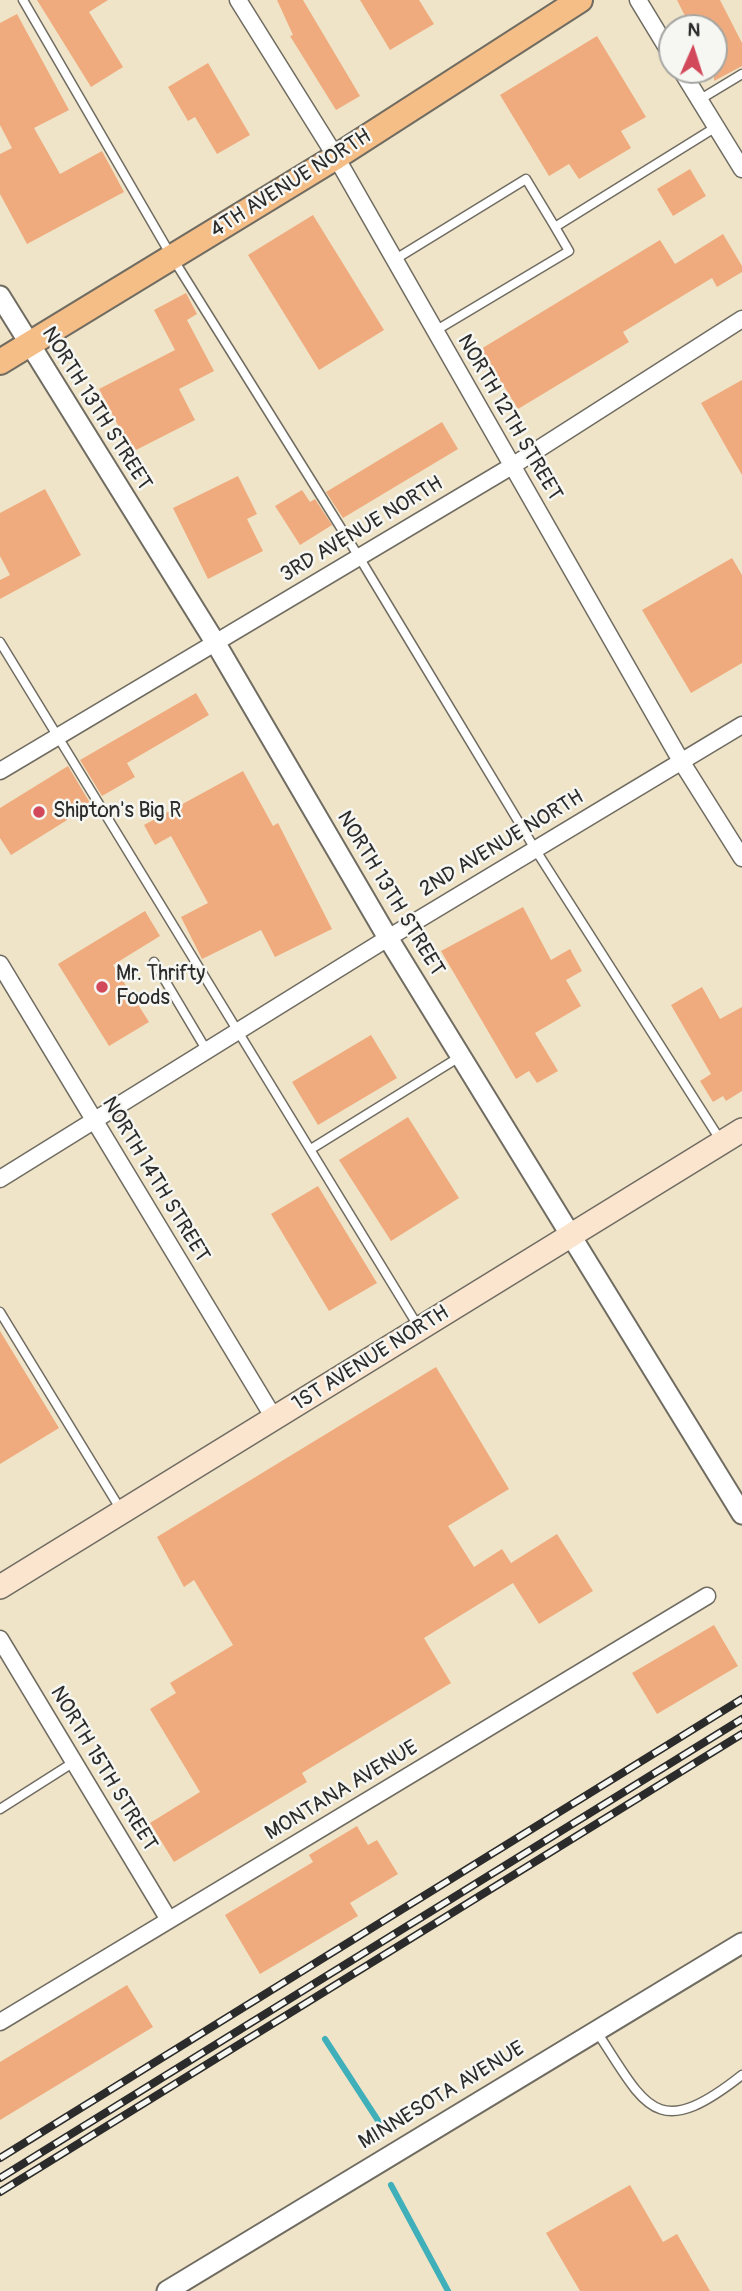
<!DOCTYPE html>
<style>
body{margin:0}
#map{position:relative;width:742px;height:2291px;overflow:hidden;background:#efe4c8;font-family:Pangolin,sans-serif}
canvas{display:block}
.north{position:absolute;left:658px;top:14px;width:70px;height:70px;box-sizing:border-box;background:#f6f6f2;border:2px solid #a5a5a2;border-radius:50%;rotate:3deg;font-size:19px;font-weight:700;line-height:28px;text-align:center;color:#2b2b2b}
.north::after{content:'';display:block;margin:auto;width:24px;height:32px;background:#d1495b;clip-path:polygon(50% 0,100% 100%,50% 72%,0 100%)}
</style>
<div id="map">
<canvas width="742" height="2291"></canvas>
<div class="north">N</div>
</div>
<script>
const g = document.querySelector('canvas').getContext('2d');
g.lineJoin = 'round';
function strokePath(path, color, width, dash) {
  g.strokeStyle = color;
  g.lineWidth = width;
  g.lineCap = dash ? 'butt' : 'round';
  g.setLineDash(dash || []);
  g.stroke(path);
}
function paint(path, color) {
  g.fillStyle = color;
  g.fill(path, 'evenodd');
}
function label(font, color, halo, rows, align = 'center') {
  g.font = font + ' Pangolin,sans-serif';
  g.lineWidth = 5;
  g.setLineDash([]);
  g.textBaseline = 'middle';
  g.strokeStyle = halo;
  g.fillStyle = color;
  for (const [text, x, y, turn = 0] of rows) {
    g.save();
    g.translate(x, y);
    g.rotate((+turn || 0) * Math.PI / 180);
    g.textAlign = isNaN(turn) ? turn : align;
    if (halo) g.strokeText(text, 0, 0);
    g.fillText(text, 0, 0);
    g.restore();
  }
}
const stream = new Path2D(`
 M325,2039L379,2122
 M391,2185L448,2291`);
const building = new Path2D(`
 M37,0H108L89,12L123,67L91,87Z
 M277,0H303L360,96L336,110L290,36L293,35Z
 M360,0H419L434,24L390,50Z
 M677,0H720L742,43V66L714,81V28H691Z
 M17,14L69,110L34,128L60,174L102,151L124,192L27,244L0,194V154L12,148L0,125V23Z
 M597,36L646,117L621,131L631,148L579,179L569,164L549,176L500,95Z
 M208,63L250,135L217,154L195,117L188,121L168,87Z
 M690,169L706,196L673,216L657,189Z
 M313,215L384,330L319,370L248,255Z
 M723,234L742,266V272L717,287L712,278L623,332L629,342L518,409L481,349L660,240L675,264Z
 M186,293L197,314L187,320L214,371L179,389L195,420L132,452L99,389L175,350L154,310Z
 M742,380V475L701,403Z
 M442,422L458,449L343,518L326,492Z
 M238,476L257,514L247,519L263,551L208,579L173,508Z
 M45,489L81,555L0,599V580L10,575L0,556V513Z
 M302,490L310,502L315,499L332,525L300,545L275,506Z
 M732,558L742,575V663L691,693L642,610Z
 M196,693L209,715L127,763L135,777L102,796L80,760Z
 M68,766L90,803L88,807L11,855L0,838V808Z
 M243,771L273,826L278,823L332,929L275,957L261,930L202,959L181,917L208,903L171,836L155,845L144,825Z
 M523,907L551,960L570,949L582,971L566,980L581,1006L535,1033L558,1071L537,1083L529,1071L516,1079L441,951Z
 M145,911L160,936L113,965L149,1022L109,1046L58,964Z
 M702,987L720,1019L742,1007V1091L726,1101L723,1096L713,1102L700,1081L711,1074L671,1005Z
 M371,1035L397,1078L318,1125L292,1082Z
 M408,1117L459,1198L391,1241L339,1160Z
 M318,1186L377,1283L329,1311L271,1214Z
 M0,1331L59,1428L0,1464Z
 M436,1367L509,1489L448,1526L474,1567L502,1549L511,1563L557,1534L593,1591L539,1624L513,1583L424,1638L451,1683L302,1773L307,1782L174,1862L150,1823L200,1792L150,1709L176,1693L170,1683L233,1645L194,1580L184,1587L157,1537Z
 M714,1625L738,1666L657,1714L632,1673Z
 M357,1826L368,1845L377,1840L398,1874L350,1903L358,1916L260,1974L225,1915L313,1862L309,1855Z
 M127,1985L153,2027L0,2120V2062Z
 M630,2185L663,2242L677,2234L710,2291H580L546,2233Z`);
const service = new Path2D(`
 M23,0L172,257L359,557L535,849L721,1141
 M699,100L742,74
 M394,260L526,179L555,227L716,127
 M435,331L569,251L555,227
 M0,642L418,1326
 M154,962L207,1051
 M311,1149L461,1056
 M0,1312L121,1510
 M0,1809L74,1762
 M597,2032C646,2107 656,2143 742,2075`);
const minor = new Path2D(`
 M238,0L336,157L681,761L742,858
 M638,0L672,56
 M681,70L742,169
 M0,771L512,466L742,319
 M0,964L274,1418
 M0,1179L388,938L742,725
 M0,1639L169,1920
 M0,2022L707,1596`);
const tertiary = new Path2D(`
 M0,296L215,642L388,938L742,1514
 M167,2291L742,1943`);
const secondary = new Path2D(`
 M0,1587L742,1130`);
const primary = new Path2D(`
 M0,362L336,157L580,0`);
const rail = new Path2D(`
 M0,2158L742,1699
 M0,2178L742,1719
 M0,2192L742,1734`);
const markers = [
 [39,812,7,"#d1495b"],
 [102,987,7,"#d1495b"]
];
const streetNames = [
 ["4TH AVENUE NORTH",291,184,-32],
 ["NORTH 13TH STREET",96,409,58],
 ["NORTH 12TH STREET",509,418,60],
 ["3RD AVENUE NORTH",362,530,-31],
 ["2ND AVENUE NORTH",502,844,-31],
 ["NORTH 13TH STREET",390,894,59],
 ["NORTH 14TH STREET",155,1180,59],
 ["1ST AVENUE NORTH",371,1359,-32],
 ["NORTH 15TH STREET",103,1769,59],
 ["MONTANA AVENUE",342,1791,-31],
 ["MINNESOTA AVENUE",442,2096,-31]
];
const poiNames = [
 ["Shipton's Big R",53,812],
 ["Mr. Thrifty",116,975],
 ["Foods",116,999]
];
strokePath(stream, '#3fafb9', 6);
paint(building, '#efab7d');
strokePath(service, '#706c62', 11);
strokePath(minor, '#706c62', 19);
strokePath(tertiary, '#706c62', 23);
strokePath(secondary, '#706c62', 26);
strokePath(primary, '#706c62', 28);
strokePath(service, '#fff', 8);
strokePath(minor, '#fff', 16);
strokePath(tertiary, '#fff', 19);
strokePath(secondary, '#fbe5cf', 23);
strokePath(primary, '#f6be87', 24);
strokePath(rail, '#2b2b2b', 8);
strokePath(rail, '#f6f6f2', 5, [16]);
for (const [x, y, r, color] of markers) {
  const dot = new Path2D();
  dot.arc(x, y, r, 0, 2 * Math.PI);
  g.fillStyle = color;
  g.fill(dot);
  strokePath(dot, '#f6f6f2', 2.5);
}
label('21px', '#2b2b2b', '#f6f6f2', streetNames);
label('21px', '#2b2b2b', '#f6f6f2', poiNames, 'left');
</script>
